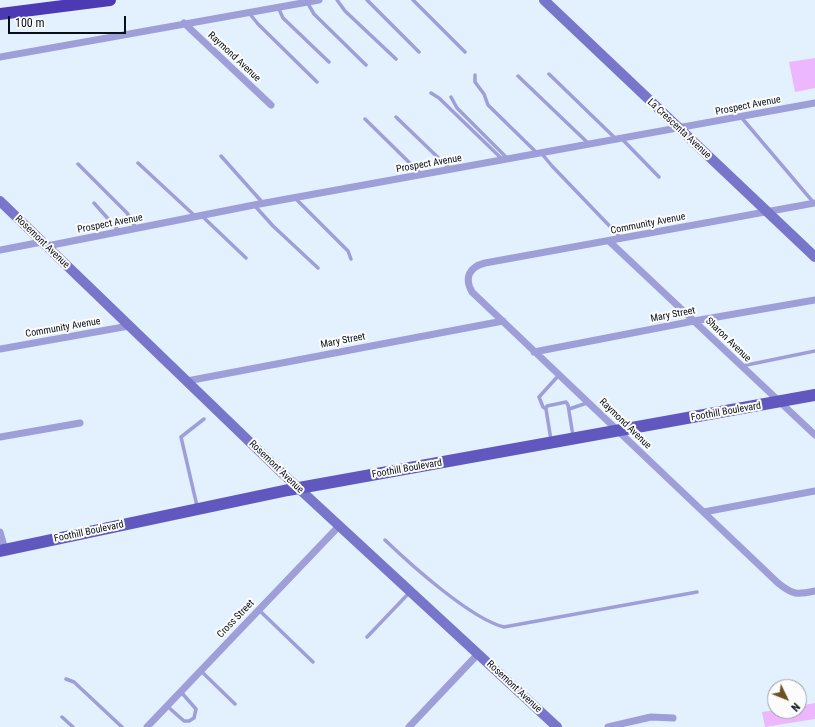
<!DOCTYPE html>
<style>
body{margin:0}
#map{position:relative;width:815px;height:727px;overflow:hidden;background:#e3f1ff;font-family:"Roboto Condensed",sans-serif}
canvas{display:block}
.north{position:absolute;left:767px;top:679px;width:40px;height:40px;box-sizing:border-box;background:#fcfcfc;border:1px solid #9a9ea0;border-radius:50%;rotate:133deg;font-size:11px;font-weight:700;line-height:16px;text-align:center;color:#081017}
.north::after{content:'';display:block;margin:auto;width:14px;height:18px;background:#6d5124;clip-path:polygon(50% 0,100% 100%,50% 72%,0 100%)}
.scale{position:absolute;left:8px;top:16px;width:118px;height:18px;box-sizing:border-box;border:2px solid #081017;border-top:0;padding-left:5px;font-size:12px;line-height:14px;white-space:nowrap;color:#081017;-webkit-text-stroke:3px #fcfcfc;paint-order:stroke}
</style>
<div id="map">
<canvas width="815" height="727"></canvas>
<div class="north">N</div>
<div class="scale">100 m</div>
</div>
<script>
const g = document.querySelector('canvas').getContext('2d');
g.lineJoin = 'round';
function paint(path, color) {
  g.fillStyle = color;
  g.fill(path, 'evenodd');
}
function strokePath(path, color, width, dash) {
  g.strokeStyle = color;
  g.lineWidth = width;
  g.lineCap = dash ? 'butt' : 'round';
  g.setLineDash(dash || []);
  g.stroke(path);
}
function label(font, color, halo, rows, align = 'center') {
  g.font = font + ' "Roboto Condensed",sans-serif';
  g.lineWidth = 4;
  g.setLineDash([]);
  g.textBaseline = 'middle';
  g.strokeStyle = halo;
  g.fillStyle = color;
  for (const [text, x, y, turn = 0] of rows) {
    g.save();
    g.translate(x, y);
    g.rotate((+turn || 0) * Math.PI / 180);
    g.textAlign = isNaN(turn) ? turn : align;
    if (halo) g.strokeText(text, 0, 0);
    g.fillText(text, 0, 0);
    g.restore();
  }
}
const green = new Path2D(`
 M815,58V88L795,92L789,62Z
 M815,703V719L765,727L762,712L775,710L799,711V706Z`);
const lane = new Path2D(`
 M337,0L345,11L396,59
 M367,0L419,52
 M413,0L465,52
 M307,2L314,14L366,65
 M278,7L283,18L329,62
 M249,13L258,24L317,82
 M549,74L616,139
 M475,75V82L484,94L488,105L537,153
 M518,76L588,143
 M431,93L439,98L502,159
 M451,97L457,108L507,158
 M396,117L450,169
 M741,117L814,203
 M365,119L421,174
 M622,139L659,177
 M542,154L552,166L622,239
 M221,156L262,202
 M138,163L195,216
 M78,164L127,213L136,228
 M295,198L348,251L351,259
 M94,203L119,231
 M255,206L273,226L318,268
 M202,216L246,258
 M742,366L815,351
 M546,409L543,407L539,397L559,375
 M569,409L587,403
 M551,440L546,409L547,406L566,402L568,405L573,436
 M197,506L181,437L204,419
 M385,540C410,564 471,619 504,627L697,592
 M259,610L313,662
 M367,637L409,593
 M201,671L235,704
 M66,679L74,682L122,727
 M167,706L184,721H189L194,718L196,709L181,692
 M62,717L73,727`);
const street = new Path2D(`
 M184,23L271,105
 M0,57L319,0
 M815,203L485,263C469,267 464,278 472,292L778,583C793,595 797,595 815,591
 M610,242L815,435
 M47,246L254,205L815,103
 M0,250L42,242
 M0,349L129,326
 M534,352L694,321L815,300
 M187,381L503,321
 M0,437L80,423
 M704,512L815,491
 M0,532L5,550
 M147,727L340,525
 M409,727L478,654
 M608,727L651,717L673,718`);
const secondary = new Path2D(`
 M544,0L815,257
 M0,201L282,473L557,727`);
const primary = new Path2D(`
 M0,551L288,490L815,395`);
const highway = new Path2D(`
 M0,14L110,0`);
const streetNames = [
 ["Raymond Avenue",234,57,43],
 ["Prospect Avenue",748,106,-11],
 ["La Crescenta Avenue",679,129,43],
 ["Prospect Avenue",429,164,-10],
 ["Prospect Avenue",110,224,-11],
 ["Community Avenue",648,224,-11],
 ["Rosemont Avenue",42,242,44],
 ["Mary Street",673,315,-11],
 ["Community Avenue",63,328,-10],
 ["Sharon Avenue",728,340,44],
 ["Mary Street",343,341,-11],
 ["Foothill Boulevard",726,412,-10],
 ["Raymond Avenue",625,424,44],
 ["Rosemont Avenue",276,467,44],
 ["Foothill Boulevard",407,469,-10],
 ["Foothill Boulevard",89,532,-12],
 ["Cross Street",236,619,-46],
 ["Rosemont Avenue",514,687,43]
];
paint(green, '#edb7ff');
strokePath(lane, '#9e9fd9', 3.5);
strokePath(street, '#9e9fd9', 7);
strokePath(secondary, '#7876cb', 10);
strokePath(primary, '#6057bf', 12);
strokePath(highway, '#4c39b4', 12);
label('10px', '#081017', '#fcfcfc', streetNames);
</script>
